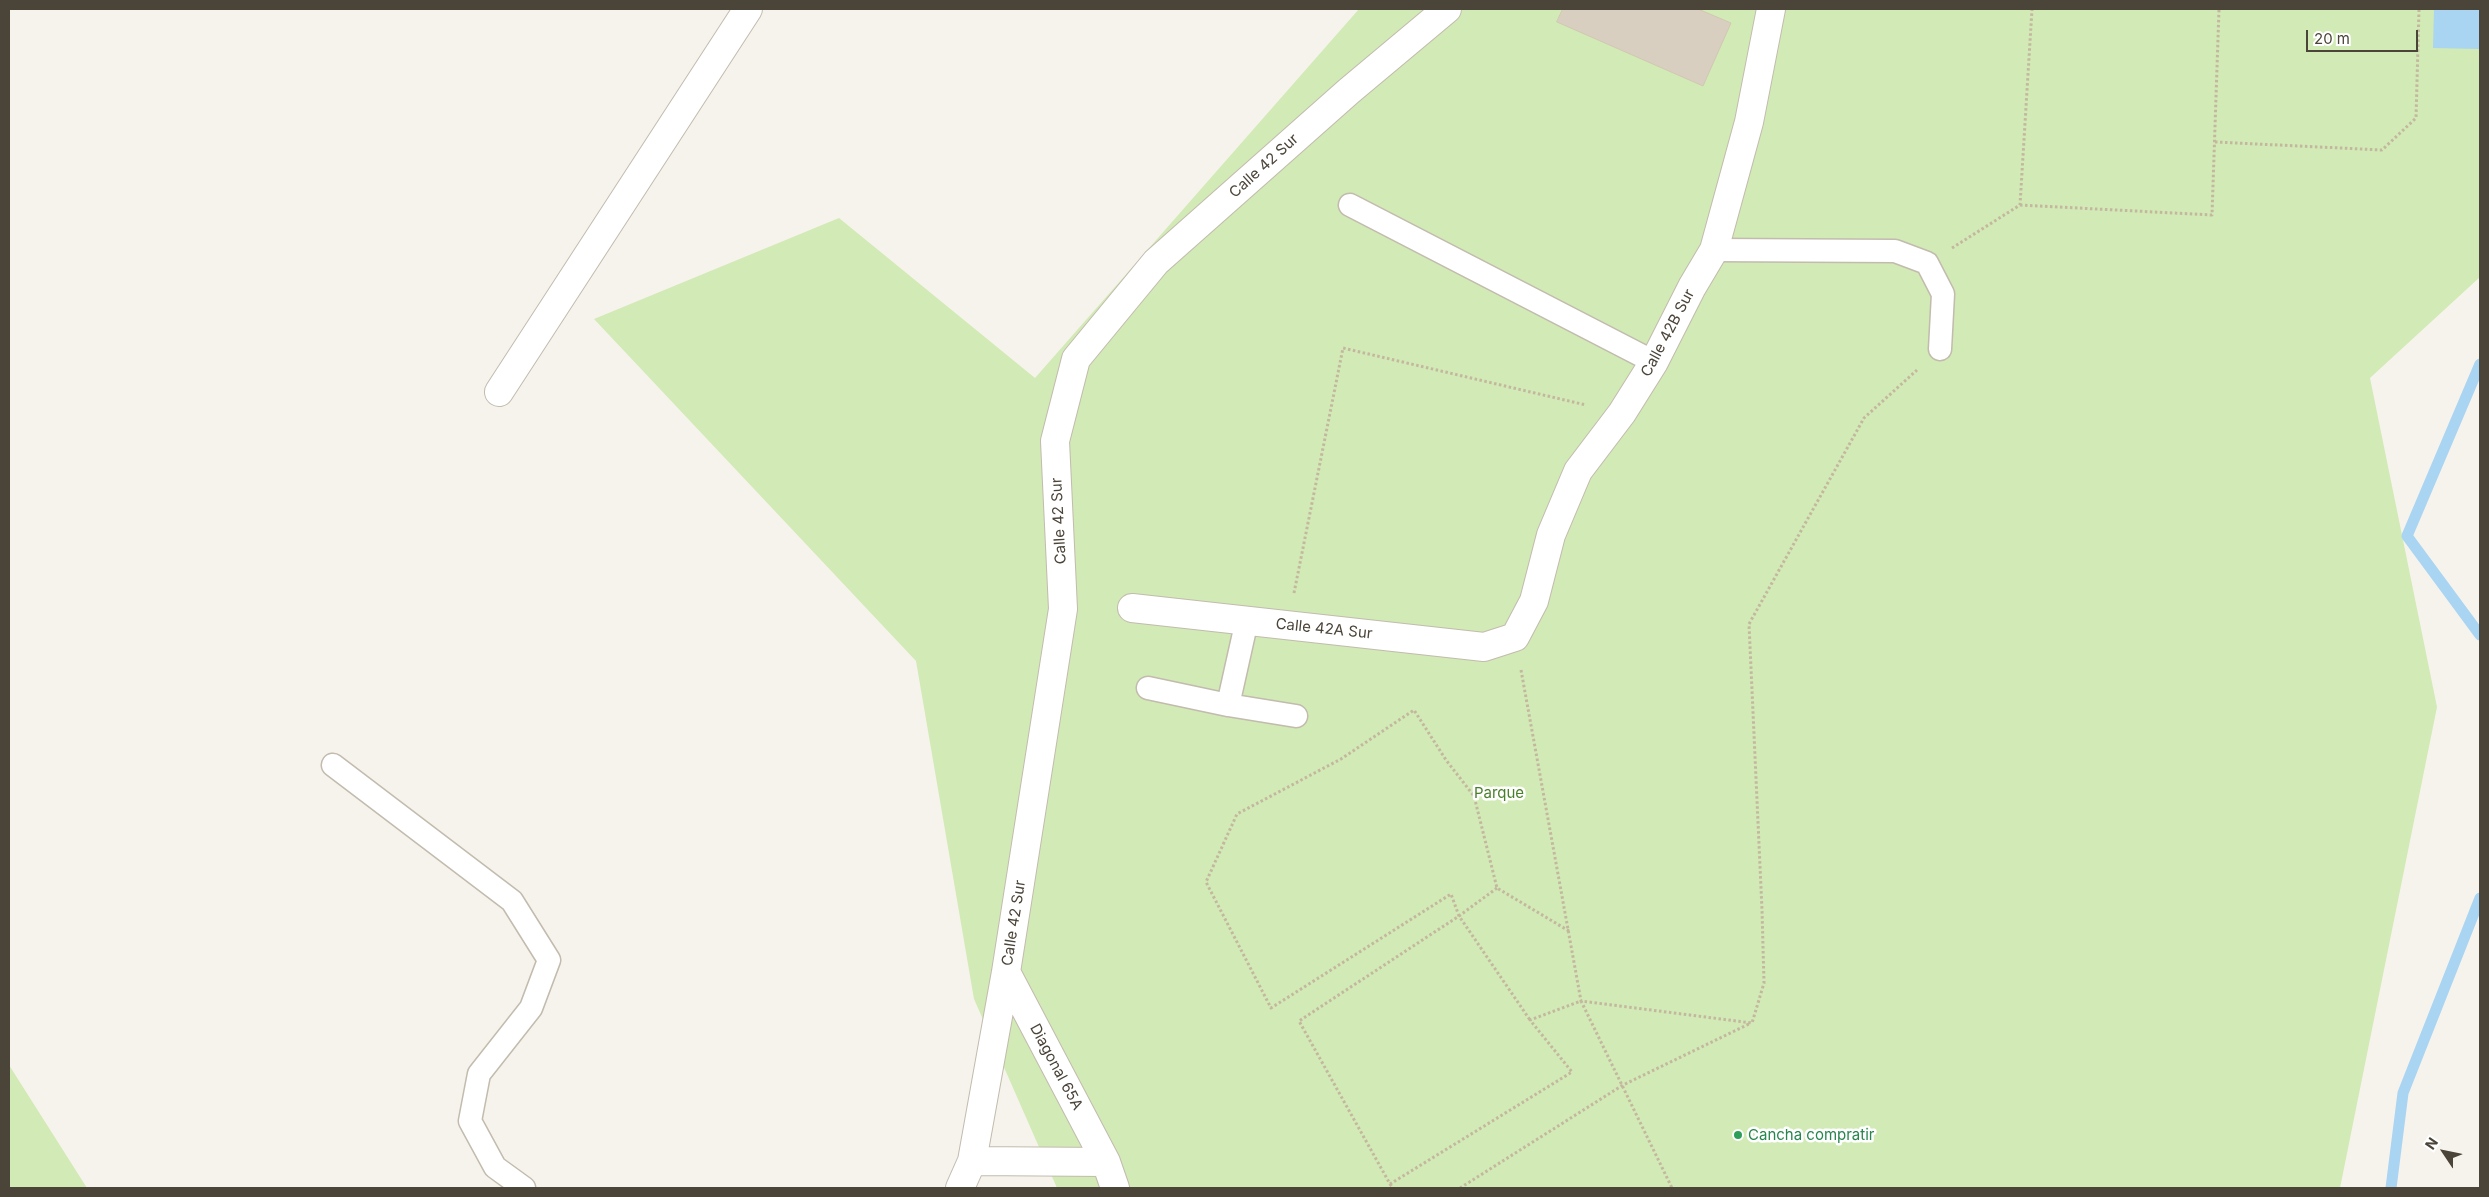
<!DOCTYPE html>
<style>
body{margin:0}
#map{position:relative;width:2489px;height:1197px;overflow:hidden;background:#f6f3ec;font-family:Inter,sans-serif}
canvas{display:block}
.frame{position:absolute;inset:0;border:10px solid #4b4439;pointer-events:none}
.north{position:absolute;left:2419px;top:1127px;width:50px;height:50px;-webkit-text-stroke:4px #fff;paint-order:stroke;rotate:304deg;font-size:14px;font-weight:700;line-height:20px;text-align:center;color:#4b4439}
.north::after{content:'';display:block;margin:auto;width:18px;height:22px;background:#4b4439;clip-path:polygon(50% 0,100% 100%,50% 72%,0 100%)}
.scale{position:absolute;left:2306px;top:30px;width:112px;height:22px;box-sizing:border-box;border:2px solid #4b4439;border-top:0;padding-left:6px;font-size:15px;line-height:18px;white-space:nowrap;color:#4b4439;-webkit-text-stroke:4px #fff;paint-order:stroke}
</style>
<div id="map">
<canvas width="2489" height="1197"></canvas>
<div class="frame"></div>
<div class="north">N</div>
<div class="scale">20 m</div>
</div>
<script>
const g = document.querySelector('canvas').getContext('2d');
g.lineJoin = 'round';
function paint(path, color) {
  g.fillStyle = color;
  g.fill(path, 'evenodd');
}
function strokePath(path, color, width, dash) {
  g.strokeStyle = color;
  g.lineWidth = width;
  g.lineCap = dash ? 'butt' : 'round';
  g.setLineDash(dash || []);
  g.stroke(path);
}
function label(font, color, halo, rows, align = 'center') {
  g.font = font + ' Inter,sans-serif';
  g.lineWidth = 5;
  g.setLineDash([]);
  g.textBaseline = 'middle';
  g.strokeStyle = halo;
  g.fillStyle = color;
  for (const [text, x, y, turn = 0] of rows) {
    g.save();
    g.translate(x, y);
    g.rotate((+turn || 0) * Math.PI / 180);
    g.textAlign = isNaN(turn) ? turn : align;
    if (halo) g.strokeText(text, 0, 0);
    g.fillText(text, 0, 0);
    g.restore();
  }
}
const green = new Path2D(`
 M1359,9H2480V277L2370,378L2437,707L2340,1188H1057L974,999L916,661L594,319L839,218L1035,378Z
 M9,1065L87,1188H9Z`);
const water = new Path2D(`
 M2434,9H2480V49L2433,48Z`);
const stream = new Path2D(`
 M2480,364L2407,536L2480,635
 M2391,1188L2403,1093L2480,898`);
const building = new Path2D(`
 M1563,9H1698L1731,23L1703,86L1557,22Z`);
const path = new Path2D(`
 M2215,142L2382,150L2416,118L2419,9
 M2020,205L2212,215L2219,9
 M1952,248L2020,205L2032,9
 M1294,593L1343,348L1586,405
 M1521,670L1581,1001L1752,1023L1764,983L1762,910L1749,624L1864,418L1917,370
 M1497,888L1459,916L1530,1020
 M1569,931L1497,888L1474,796L1446,760L1414,710L1341,759L1237,814L1206,882L1271,1008L1451,894L1459,916L1299,1021L1390,1184L1572,1072L1530,1020L1581,1001L1672,1188
 M1390,1184L1393,1188
 M1460,1188L1623,1085L1751,1023`);
const service = new Path2D(`
 M1350,205L1654,362
 M1714,250L1895,251L1927,263L1943,294L1940,349
 M1148,688L1228,705L1247,620
 M1228,705L1296,716
 M333,765L512,901L549,960L531,1008L479,1074L470,1121L495,1167L524,1188`);
const minor = new Path2D(`
 M499,392L748,9
 M1132,608L1484,647L1515,637L1534,601L1551,535L1578,471L1622,413L1654,362L1692,287L1714,250L1749,122L1771,9
 M1006,972L1106,1162L1115,1188
 M972,1161L1106,1162
 M960,1188L972,1161L1006,972L1063,609L1055,441L1076,359L1156,262L1349,91L1447,9`);
const markers = [
 [1738,1135,5,"#2e9e5b"]
];
const streetNames = [
 ["Calle 42 Sur",1264,166,-42],
 ["Calle 42B Sur",1668,333,-62],
 ["Calle 42 Sur",1059,521,-93],
 ["Calle 42A Sur",1324,629,6],
 ["Calle 42 Sur",1014,923,-81],
 ["Diagonal 65A",1056,1067,62]
];
const parkNames = [
 ["Parque",1499,793]
];
const leisureNames = [
 ["Cancha compratir",1748,1135]
];
paint(green, '#d2eab5');
paint(water, '#a9d4f2');
strokePath(stream, '#a9d4f2', 11);
paint(building, '#d8cfc1');
strokePath(building, '#d3c7b4', 1);
strokePath(service, '#c2bbae', 25);
strokePath(minor, '#c2bbae', 30);
strokePath(path, '#c4b79f', 3, [2.5, 2.5]);
strokePath(service, '#fff', 22);
strokePath(minor, '#fff', 28);
for (const [x, y, r, color] of markers) {
  const dot = new Path2D();
  dot.arc(x, y, r, 0, 2 * Math.PI);
  g.fillStyle = color;
  g.fill(dot);
  strokePath(dot, '#fff', 2);
}
label('15px', '#4b4439', '#fff', streetNames);
label('15px', '#4a7f2a', '#fff', parkNames);
label('15px', '#27864d', '#fff', leisureNames, 'left');
</script>
